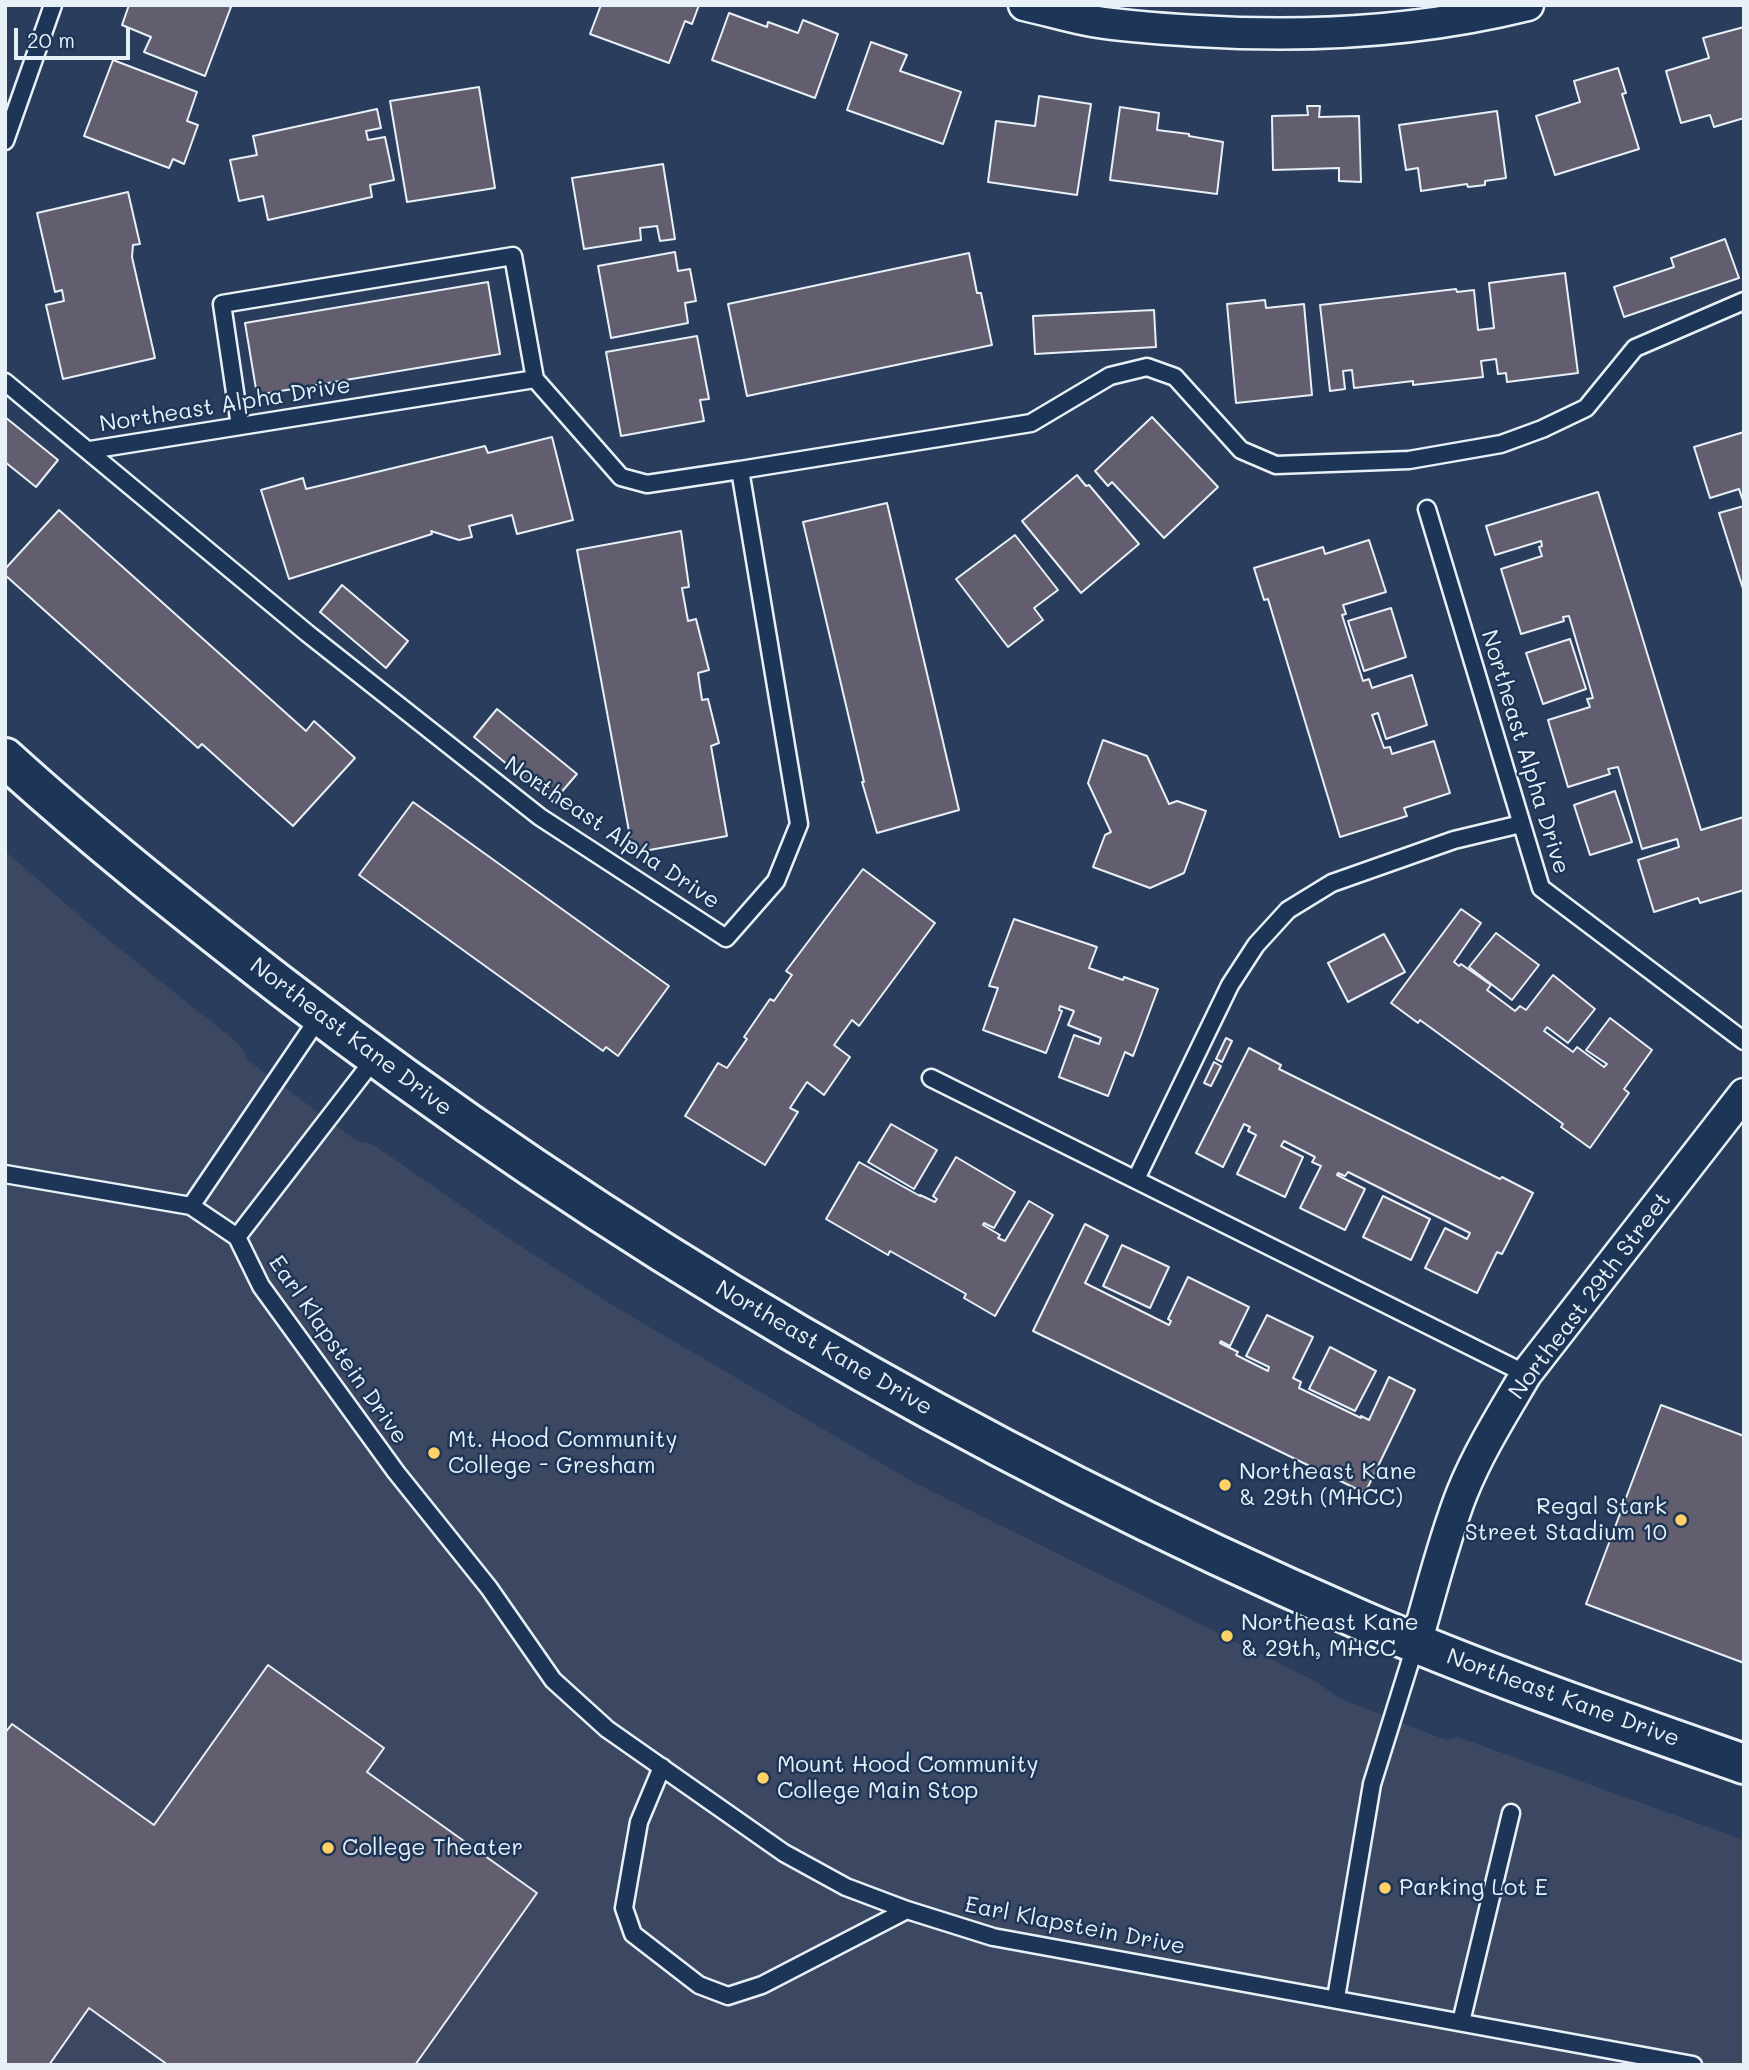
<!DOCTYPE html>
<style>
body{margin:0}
#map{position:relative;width:1749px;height:2070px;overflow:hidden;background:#2b3d5c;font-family:Mali,sans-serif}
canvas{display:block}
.frame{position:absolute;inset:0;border:7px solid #e8f1f8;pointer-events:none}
.scale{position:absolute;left:14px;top:28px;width:116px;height:32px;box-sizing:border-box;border:4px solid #e8f1f8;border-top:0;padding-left:9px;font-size:21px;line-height:24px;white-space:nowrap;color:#e8f1f8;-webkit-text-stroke:5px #1d3557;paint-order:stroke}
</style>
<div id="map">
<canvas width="1749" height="2070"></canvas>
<div class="frame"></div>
<div class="scale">20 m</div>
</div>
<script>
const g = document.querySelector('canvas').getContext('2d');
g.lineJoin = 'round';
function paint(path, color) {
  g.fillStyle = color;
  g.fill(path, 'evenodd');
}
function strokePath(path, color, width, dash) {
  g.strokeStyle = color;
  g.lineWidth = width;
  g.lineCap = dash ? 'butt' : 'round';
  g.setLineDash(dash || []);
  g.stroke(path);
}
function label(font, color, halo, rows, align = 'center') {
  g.font = font + ' Mali,sans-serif';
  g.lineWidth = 5;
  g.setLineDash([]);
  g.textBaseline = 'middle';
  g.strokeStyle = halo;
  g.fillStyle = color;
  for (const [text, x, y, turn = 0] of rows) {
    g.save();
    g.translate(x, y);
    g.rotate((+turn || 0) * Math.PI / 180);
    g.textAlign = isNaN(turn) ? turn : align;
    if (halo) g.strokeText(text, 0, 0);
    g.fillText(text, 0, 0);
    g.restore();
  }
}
const built = new Path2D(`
 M5,851L89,924L238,1043L244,1051L245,1058L358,1142L369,1143L378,1148L505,1236L609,1303L913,1482L1315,1681L1341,1699L1446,1740L1458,1737L1744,1840V2065H5Z`);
const building = new Path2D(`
 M129,5H226L231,7L205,76L144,52L151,37L122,25Z
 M601,5H699L692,24L685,21L669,63L590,34Z
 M729,13L767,27L768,22L798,33L803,20L838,34L815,98L712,60Z
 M1744,27V118L1714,127L1710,115L1681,123L1666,71L1709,58L1703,38Z
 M871,42L907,55L900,71L961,92L943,144L847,110Z
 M113,60L197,92L187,121L198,125L184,164L173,159L169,168L84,136Z
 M1618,68L1626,93L1622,94L1639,149L1555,175L1536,116L1580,102L1574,81Z
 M479,87L495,188L407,202L390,101Z
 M1039,96L1091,104L1077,195L988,182L996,121L1035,126Z
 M1307,106H1320L1319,117L1359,116L1361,182L1339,181V168L1273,170L1272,116L1308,115Z
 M1120,107L1159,113L1157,130L1189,134V136L1223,142L1217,194L1110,180Z
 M377,109L381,128L366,131L368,140L385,137L394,180L370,185L372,197L268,220L263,196L239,201L230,160L257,155L253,136Z
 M1497,111L1506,178L1485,181V185L1468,187L1467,184L1421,191L1418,168L1406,170L1399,125Z
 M663,164L675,239L660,241L657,226L640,228L641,240L584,249L572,178Z
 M128,192L140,244L133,245L132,257L155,358L63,379L46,305L64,301L62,290L55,292L37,213Z
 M1725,239L1739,278L1624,317L1614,287L1674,267L1671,258Z
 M675,252L678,271L690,269L696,301L685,303L688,323L611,338L598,266Z
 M969,253L977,293H981L992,345L747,396L728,304Z
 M1565,273L1578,373L1507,382L1506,373L1498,374L1496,359L1481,361L1483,377L1413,385V381L1354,388L1352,370L1343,371L1345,389L1330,391L1320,305L1456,289L1457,292L1474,290L1478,330L1494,328L1489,283Z
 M488,282L500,354L257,395L245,323Z
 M1265,300L1266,308L1304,304L1312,395L1236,403L1227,304Z
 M1154,310L1156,347L1035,354L1033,316Z
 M697,336L709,399L700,400L704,421L621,436L606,352Z
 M5,417L58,460L36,487L5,462Z
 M1152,417L1218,487L1164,538L1112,482L1108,486L1095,471Z
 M1744,432V504L1739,489L1710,498L1694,447Z
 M552,437L573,520L517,534L512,515L469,526L472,537L459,540L431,531L432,534L289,579L261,490L303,478L306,489L485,446L488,453Z
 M1077,475L1086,486L1089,485L1139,544L1081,593L1022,521Z
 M1598,492L1701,830L1744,817V890L1700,903L1698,898L1654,912L1638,860L1679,847L1677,839L1642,849L1618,767L1608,769L1610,774L1568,787L1548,720L1590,707L1587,699L1593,698L1569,616L1563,617L1564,621L1521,634L1501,569L1542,556L1539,547L1542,546L1541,541L1495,555L1486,526Z
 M887,503L959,810L877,833L862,782H864L803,522Z
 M1744,506V592L1719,513Z
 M59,510L306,731L314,721L355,758L293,826L202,744L198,748L5,575V569Z
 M681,531L689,587L682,588L688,621L696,619L709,670L698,673L702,700L708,699L719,743L711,746L727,836L633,853L577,550Z
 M1015,535L1058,590L1034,608L1043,620L1008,647L956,579Z
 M1369,540L1386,592L1343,605L1346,614L1342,615L1363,681L1369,679L1372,688L1412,675L1427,725L1386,739L1378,713L1372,715L1384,748L1390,747L1392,754L1434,741L1450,793L1404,808L1407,816L1340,837L1268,599L1264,600L1254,568L1323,547L1325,554Z
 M342,585L408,641L386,668L320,612Z
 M1391,608L1406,657L1364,671L1348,621Z
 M1570,639L1586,689L1543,704L1526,653Z
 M497,709L577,774L553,802L474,737Z
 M1103,740L1147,756L1169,804L1177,801L1206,811L1184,873L1150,888L1093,867L1105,835L1111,832L1088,783Z
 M1615,791L1632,842L1590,855L1574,805Z
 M413,802L669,986L618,1056L606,1047L603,1051L359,875Z
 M863,869L935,923L859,1026L852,1020L834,1045L850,1057L824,1095L807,1082L790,1108L798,1112L765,1165L685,1116L718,1063L727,1068L747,1039L744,1037L770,999L774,1001L792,975L786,971Z
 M1461,909L1481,923L1454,962L1459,966L1461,964L1491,985L1487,990L1515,1011L1520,1006L1526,1010L1553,975L1595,1009L1568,1043L1547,1027L1544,1031L1573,1052L1577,1047L1604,1067L1607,1064L1586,1050L1610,1018L1652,1050L1624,1089L1629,1093L1590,1148L1561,1127L1563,1124L1420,1020L1418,1023L1391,1003Z
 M1014,919L1097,947L1089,968L1123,980L1124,977L1158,989L1133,1056L1125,1052L1108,1096L1059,1077L1074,1035L1099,1044L1101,1038L1068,1025L1074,1011L1060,1006L1059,1010L1062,1011L1046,1053L983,1030L998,988L989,986Z
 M1496,933L1539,965L1512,1000L1469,967Z
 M1384,934L1405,972L1348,1002L1328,963Z
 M1226,1038L1232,1041L1222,1062L1216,1059Z
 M1249,1048L1281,1065L1279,1069L1500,1179L1502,1177L1533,1193L1502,1254L1497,1252L1477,1293L1425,1268L1445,1228L1467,1239L1470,1233L1348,1172L1345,1176L1338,1173L1337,1175L1365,1189L1345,1230L1300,1208L1321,1166L1312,1162L1315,1157L1284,1141L1281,1146L1303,1157L1285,1197L1237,1174L1256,1135L1248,1131L1250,1127L1244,1124L1223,1167L1196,1153Z
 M1214,1062L1221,1066L1211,1086L1204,1083Z
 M891,1124L937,1150L914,1189L868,1162Z
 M956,1157L1015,1192L994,1228L984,1223L983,1225L1000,1235L998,1238L1005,1241L1029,1201L1053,1215L995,1316L964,1298L966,1294L890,1251L888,1255L826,1219L859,1162L920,1196V1195L935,1202L937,1199L933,1196Z
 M1383,1196L1430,1219L1411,1260L1363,1237Z
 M1085,1224L1108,1236L1085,1283L1169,1325L1171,1321L1168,1319L1188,1277L1249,1307L1230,1346L1221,1341L1220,1343L1238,1352L1236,1355L1268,1371L1269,1367L1246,1356L1267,1315L1313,1337L1293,1378L1301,1382L1299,1388L1361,1418V1416L1369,1420L1389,1377L1415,1390L1365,1493L1033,1331Z
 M1122,1245L1169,1267L1150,1308L1103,1286Z
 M1330,1347L1376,1371L1355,1411L1309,1389Z
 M1661,1405L1744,1436V1663L1586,1604Z
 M268,1665L384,1748L367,1772L537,1893L415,2065H168L89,2008L49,2065H5V1733L12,1724L154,1825Z`);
const service = new Path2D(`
 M5,141L53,5
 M5,382L307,633L540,817L726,938L776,881L799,824L740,470L1031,423L1110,376L1147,367L1175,377L1241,450L1276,465L1409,460L1501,444L1542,429L1586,408L1635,348L1744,301
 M240,426L222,304L513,256L535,379
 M90,450L535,379L621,477L647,484L740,470
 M1427,509L1541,888L1744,1041
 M931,1078L1526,1374
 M5,1174L191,1206L237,1237L261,1286L396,1472L489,1588L553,1680L607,1729L784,1853L846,1887L907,1910L993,1937L1693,2065
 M1136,1179L1230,985L1256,945L1288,910L1332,883L1454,840L1521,824
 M191,1206L320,1016
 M237,1237L375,1058
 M662,1767L639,1822L624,1908L633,1934L699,1985L728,1996L762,1985L907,1910
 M1336,1998L1372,1784L1416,1643
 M1461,2022L1511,1813`);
const minor = new Path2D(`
 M1024,5C1047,10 1069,17 1092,21C1127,27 1163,29 1198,31C1310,38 1419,32 1528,5
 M1416,1643C1431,1593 1443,1541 1462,1493C1479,1451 1503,1413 1526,1374L1744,1094`);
const primary = new Path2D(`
 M5,758C93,838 186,912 280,985C612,1241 978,1454 1363,1621C1488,1675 1616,1719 1744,1764`);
const markers = [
 [434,1453,7,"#ffd166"],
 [1225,1485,7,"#ffd166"],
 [1681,1520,7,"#ffd166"],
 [1227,1636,7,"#ffd166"],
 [763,1778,7,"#ffd166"],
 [328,1848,7,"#ffd166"],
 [1385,1888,7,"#ffd166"]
];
const streetNames = [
 ["Northeast Alpha Drive",225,405,-9],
 ["Northeast Alpha Drive",1525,752,73],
 ["Northeast Alpha Drive",612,833,34],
 ["Northeast Kane Drive",351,1037,37],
 ["Northeast 29th Street",1590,1296,-53],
 ["Northeast Kane Drive",824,1348,30],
 ["Earl Klapstein Drive",338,1350,55],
 ["Northeast Kane Drive",1563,1698,20],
 ["Earl Klapstein Drive",1075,1926,11]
];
const poiNames = [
 ["Mt. Hood Community",448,1440],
 ["College - Gresham",448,1466],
 ["Northeast Kane",1239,1472],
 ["& 29th (MHCC)",1239,1498],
 ["Regal Stark",1667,1507,"right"],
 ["Street Stadium 10",1667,1533,"right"],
 ["Northeast Kane",1241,1623],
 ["& 29th, MHCC",1241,1649],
 ["Mount Hood Community",777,1765],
 ["College Main Stop",777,1791],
 ["College Theater",342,1848],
 ["Parking Lot E",1399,1888]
];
paint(built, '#3c4762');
paint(building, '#625d6f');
strokePath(building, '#e8f1f8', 2);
strokePath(service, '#e8f1f8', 21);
strokePath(minor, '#e8f1f8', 35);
strokePath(primary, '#e8f1f8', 44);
strokePath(service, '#1d3557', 16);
strokePath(minor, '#1d3557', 30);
strokePath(primary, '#1d3557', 38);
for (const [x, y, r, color] of markers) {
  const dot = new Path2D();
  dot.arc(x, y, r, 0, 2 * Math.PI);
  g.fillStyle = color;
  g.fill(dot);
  strokePath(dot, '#1d3557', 2.5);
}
label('23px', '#e8f1f8', '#1d3557', streetNames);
label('23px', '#e8f1f8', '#1d3557', poiNames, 'left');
</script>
